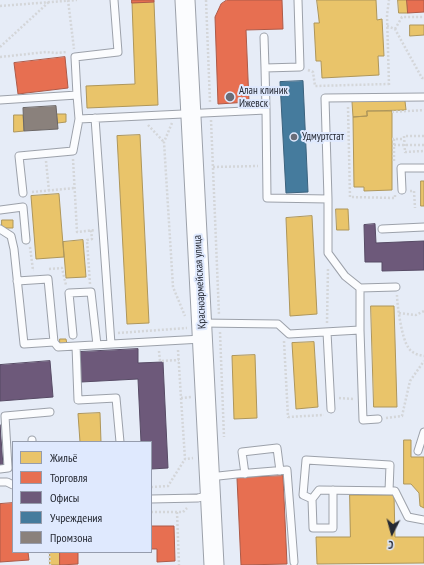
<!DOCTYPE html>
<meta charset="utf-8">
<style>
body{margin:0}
#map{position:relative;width:424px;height:565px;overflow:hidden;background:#e6ecf7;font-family:"PT Sans Narrow",sans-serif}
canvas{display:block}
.legend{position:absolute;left:12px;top:441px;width:140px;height:112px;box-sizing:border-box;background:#dfe9fe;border:1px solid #959cad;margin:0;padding:5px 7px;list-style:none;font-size:12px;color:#252933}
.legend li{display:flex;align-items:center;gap:8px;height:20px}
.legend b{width:20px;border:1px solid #959cad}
.north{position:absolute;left:372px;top:513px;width:40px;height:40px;-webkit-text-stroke:3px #dfe9fe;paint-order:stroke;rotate:186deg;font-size:11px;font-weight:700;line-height:16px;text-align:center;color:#252933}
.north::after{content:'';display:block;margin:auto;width:14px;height:18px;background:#252933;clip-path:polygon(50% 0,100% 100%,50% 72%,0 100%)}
</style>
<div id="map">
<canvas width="424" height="565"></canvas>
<ul class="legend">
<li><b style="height:11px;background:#e9c46a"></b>Жильё</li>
<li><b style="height:11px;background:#e76f51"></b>Торговля</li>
<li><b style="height:11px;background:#6d597a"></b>Офисы</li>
<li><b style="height:11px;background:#457b9d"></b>Учреждения</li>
<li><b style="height:11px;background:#8a817c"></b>Промзона</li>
</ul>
<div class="north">С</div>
</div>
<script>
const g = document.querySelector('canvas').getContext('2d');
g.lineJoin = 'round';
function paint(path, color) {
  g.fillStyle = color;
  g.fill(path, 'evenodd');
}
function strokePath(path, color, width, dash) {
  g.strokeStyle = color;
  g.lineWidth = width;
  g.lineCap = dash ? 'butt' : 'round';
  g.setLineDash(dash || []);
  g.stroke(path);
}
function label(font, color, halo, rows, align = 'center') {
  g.font = font + ' "PT Sans Narrow",sans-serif';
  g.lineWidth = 4;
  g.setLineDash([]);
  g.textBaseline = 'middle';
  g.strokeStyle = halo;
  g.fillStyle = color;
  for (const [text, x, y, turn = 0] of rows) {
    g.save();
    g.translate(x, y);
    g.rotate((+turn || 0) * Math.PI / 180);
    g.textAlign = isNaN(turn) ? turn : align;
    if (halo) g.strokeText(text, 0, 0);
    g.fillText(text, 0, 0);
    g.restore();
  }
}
const homes = new Path2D(`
 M317,0H376L377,20L382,19L384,56H378L379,75L322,78L321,61H316L314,23H319Z
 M398,0H407L408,13H399Z
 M154,2L158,105L87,108L86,86L135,84L132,3Z
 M410,25H424V35L410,36Z
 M405,101L406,110L367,111V116L353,117L352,102Z
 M367,111H392V190L364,191V187H354L353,117L367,116Z
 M57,114H66V122L58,123Z
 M14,115H23L24,131L14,132Z
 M140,135L149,323L127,324L117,136Z
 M421,181H424V206H421Z
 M59,194L64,257L36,259L31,196Z
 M336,209H348L349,230H337Z
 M312,216L317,314L290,316L286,218Z
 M2,220H13V228H2Z
 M83,240L86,277L66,278L63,242Z
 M371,306H394L397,407H374Z
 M60,339H66L67,344H60Z
 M314,342L318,407L296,409L292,343Z
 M255,355L257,418L234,419L232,356Z
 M100,413L101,442H80L78,414Z
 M404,440H411V457H424V508L420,506L419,493L411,484H404Z
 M350,495H394L395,537H424V563L317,564L316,537H350Z
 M50,552H60V565H50Z`);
const shops = new Path2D(`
 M132,0H154V2L132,3Z
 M227,0H282L283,29L246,30L249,102L218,104L215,17L221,4Z
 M407,0H424V12L408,13Z
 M65,57L68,88L18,94L14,63Z
 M283,476L287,564L241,565L237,478Z
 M13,503V552H28L29,560L0,562V504Z
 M151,526H174L175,561L157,562V549H151Z
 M60,552H78V564L60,565Z`);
const offices = new Path2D(`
 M375,224L376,243L424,241V270L382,271V262H365L364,225Z
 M138,349V363L163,362L168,468L151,469V442H141L138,379L81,382L79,352Z
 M50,361L53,397L0,401V365Z
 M0,425L3,465L0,466Z`);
const public = new Path2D(`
 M303,81L308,192L286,193L280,82Z`);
const industry = new Path2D(`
 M56,106L58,129L24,131L23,108Z`);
const path = new Path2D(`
 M68,0L74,49
 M206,0L210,103
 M0,6L77,0
 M387,26L395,29L422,78H424
 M395,29L402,17H424
 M0,47L50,1
 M0,57L46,52L56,53L67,52
 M308,70L313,72L315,86L389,84
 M389,85L387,15L389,0
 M348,107L350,197L395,198V195
 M392,112L424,110
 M211,120L219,315
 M172,123L164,142L173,287L185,316
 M148,125L164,142
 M424,136H404L405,152L424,151
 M392,139H404
 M394,139V162
 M394,145H424
 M73,159L77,232L95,230
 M46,161L49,191
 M213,167L258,166
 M410,191H414L415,208
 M32,192L75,188
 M30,247L33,270H34
 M49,269L62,268L66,285
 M90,284L87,240L92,239L91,230
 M397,295C397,305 402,339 408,347C411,353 418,355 424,356
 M399,313L416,315L424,311
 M327,323L328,268
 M220,332L224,437
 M118,333L187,328
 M284,341L288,417L324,415
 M178,350L181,398L192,397
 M159,351L160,361L179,360
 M181,398L185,459L193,458
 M339,398L354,399
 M386,418L402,416L410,381L424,361
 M151,487L168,486L185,459
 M151,512H183L187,508
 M177,512L179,565
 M49,552L50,565`);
const service = new Path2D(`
 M264,37L265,68
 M77,95L75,57L118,52L114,0
 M0,100L77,95L79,119L266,110L265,68L300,67L298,0
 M266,110L267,198L328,199L325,98L424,97
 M95,118L111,344
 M402,190L401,168H424
 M23,193L19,156L73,151L79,119
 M328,199V253L345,276L360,288
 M0,210L23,207L26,240
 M0,229L11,236L14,249L24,344L54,342L48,279L17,281
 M382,229L424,227
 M202,323L278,324L289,334L360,330V288L396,287
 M360,330L363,420L378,419
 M327,332L331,409
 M73,335L69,293L91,292L97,345
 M54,342L58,347L76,346
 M32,440V442
 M120,442L116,398L78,400L76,346L202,339
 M418,451L424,432
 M0,469L8,468L5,416L50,412
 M245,474L242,452L277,448L280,471
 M209,477L237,474L287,470L294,562
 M0,482H7L13,485
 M333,490V528H313L312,499L319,490L395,491L408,517L424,520
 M151,499L198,498L210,495
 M312,499L303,495L306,460L390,465L389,491`);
const tertiary = new Path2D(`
 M185,0L214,565`);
const markers = [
 [230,97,5,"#696d78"],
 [294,137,4,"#696d78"]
];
const poiNames = [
 ["Алан клиник",239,91],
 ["Ижевск",239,104],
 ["Удмуртстат",302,137]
];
const streetNames = [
 ["Красноармейская улица",200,282,-93]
];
paint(homes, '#e9c46a');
strokePath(homes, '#ae965a', 1);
paint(shops, '#e76f51');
strokePath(shops, '#ad5a48', 1);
paint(offices, '#6d597a');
strokePath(offices, '#574b65', 1);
paint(public, '#457b9d');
strokePath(public, '#3b627d', 1);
paint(industry, '#8a817c');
strokePath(industry, '#6c6766', 1);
strokePath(service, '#9ca1aa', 9);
strokePath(tertiary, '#9ca1aa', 21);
strokePath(path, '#d4d6d9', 2.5, [2, 2]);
strokePath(service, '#fbfcfe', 7);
strokePath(tertiary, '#fbfcfe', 19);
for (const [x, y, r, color] of markers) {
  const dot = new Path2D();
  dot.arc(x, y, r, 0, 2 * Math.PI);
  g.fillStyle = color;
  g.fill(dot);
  strokePath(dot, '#dfe9fe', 1.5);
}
label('11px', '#252933', '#dfe9fe', poiNames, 'left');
label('11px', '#252933', '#dfe9fe', streetNames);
</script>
